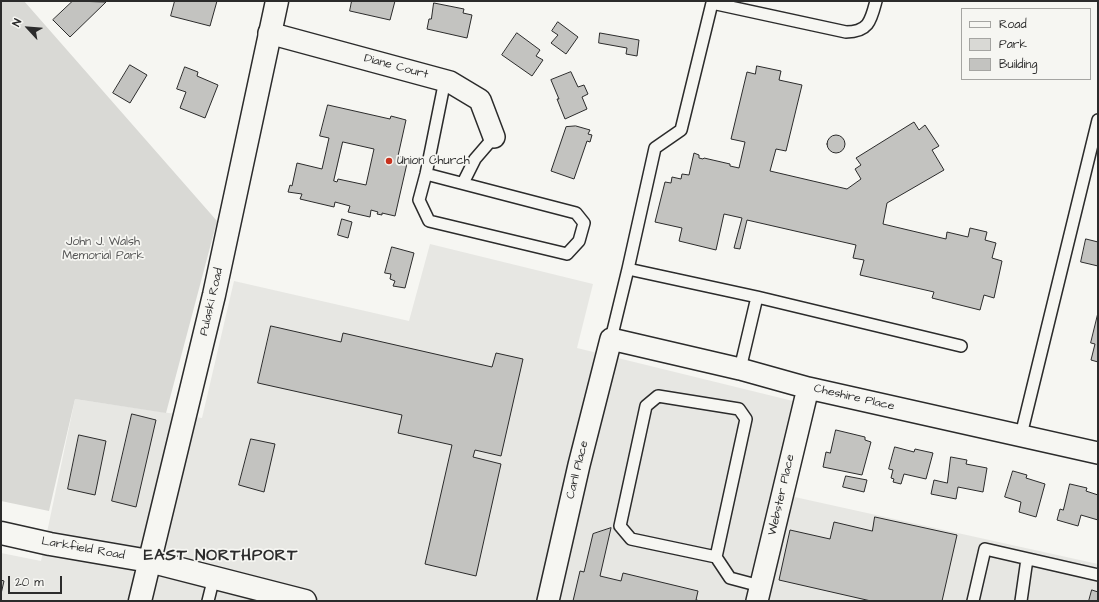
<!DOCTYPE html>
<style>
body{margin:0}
#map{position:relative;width:1099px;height:602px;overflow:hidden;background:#f6f6f2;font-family:"Architects Daughter",sans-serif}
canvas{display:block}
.frame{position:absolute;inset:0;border:2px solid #2b2b2b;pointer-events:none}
.legend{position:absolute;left:961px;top:8px;width:130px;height:72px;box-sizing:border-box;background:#f6f6f2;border:1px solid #a5a5a2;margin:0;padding:5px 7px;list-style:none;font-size:12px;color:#2b2b2b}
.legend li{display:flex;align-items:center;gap:8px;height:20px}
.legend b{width:20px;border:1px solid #a5a5a2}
.north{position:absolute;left:8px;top:8px;width:40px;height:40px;-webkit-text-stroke:3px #f6f6f2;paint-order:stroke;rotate:296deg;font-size:11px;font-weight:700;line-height:16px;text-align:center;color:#2b2b2b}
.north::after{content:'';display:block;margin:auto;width:14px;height:18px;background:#2b2b2b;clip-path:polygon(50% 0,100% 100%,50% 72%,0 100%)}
.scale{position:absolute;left:8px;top:576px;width:54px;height:18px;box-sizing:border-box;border:2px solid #2b2b2b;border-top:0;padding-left:5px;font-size:12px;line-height:14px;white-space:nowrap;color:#2b2b2b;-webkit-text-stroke:3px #f6f6f2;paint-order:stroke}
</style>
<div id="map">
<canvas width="1099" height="602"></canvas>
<div class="frame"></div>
<ul class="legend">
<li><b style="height:5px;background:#f6f6f2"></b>Road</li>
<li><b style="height:11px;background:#d9d9d5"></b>Park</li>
<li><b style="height:11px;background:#c3c3c0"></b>Building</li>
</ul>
<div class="north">N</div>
<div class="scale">20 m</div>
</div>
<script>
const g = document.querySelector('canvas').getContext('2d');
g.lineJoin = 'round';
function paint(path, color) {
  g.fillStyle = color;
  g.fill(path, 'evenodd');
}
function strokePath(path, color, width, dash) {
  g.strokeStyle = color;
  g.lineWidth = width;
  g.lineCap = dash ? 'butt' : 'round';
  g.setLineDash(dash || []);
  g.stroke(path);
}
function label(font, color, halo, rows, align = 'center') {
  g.font = font + ' "Architects Daughter",sans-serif';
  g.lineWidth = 3.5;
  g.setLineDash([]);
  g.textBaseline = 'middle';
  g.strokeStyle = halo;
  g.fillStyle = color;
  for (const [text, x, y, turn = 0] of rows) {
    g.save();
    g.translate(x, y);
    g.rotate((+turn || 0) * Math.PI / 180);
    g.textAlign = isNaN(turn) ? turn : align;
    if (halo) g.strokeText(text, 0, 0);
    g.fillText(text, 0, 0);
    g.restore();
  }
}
const built = new Path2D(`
 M430,244L593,284L577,348L793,401L772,492L1098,564V601H1V553L41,561L75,399L202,418L234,281L409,321Z`);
const green = new Path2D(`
 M1,1H24L217,221L166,413L75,399L49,511L1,501Z`);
const building = new Path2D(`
 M73,1L106,2L70,37L53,20Z
 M175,1H217L210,26L171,16Z
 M352,1H395L390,20L350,11Z
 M434,3L464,9L463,13L472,15L467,38L427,29L429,19H431Z
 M558,22L578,37L566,54L551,43L558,35L552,31Z
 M517,33L540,50L536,56L543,60L532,76L502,55Z
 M600,33L639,40L637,56L626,54L627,48L599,43Z
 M130,65L147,75L130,103L113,93Z
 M757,66L781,71L779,80L802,85L786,151L776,149L770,171L847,189L861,179L855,169L861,165L856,158L914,122L919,130L925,125L939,146L932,150L944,170L887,203L883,224L946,239L947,232L968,237L970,228L987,232L985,240L996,243L992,258L1002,261L994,298L984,295L980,310L932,298L934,292L860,275L864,260L853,258L856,245L747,220L740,249L734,248L742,218L724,214L716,250L679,241L682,228L655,222L665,182L671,183L672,177L681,179L682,174L689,175L694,153L699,155V158L703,159L704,158L730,164V166L739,168L745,142L731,139L747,72L755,74Z
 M185,67L198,72L197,76L218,85L205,118L180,108L186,92L177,89Z
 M571,72L578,87L584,85L588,94L582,97L587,109L565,119L557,99H559L551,80Z
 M328,105L390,119L391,116L406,120L398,156L408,159L395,216L382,213V215L377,214L378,212L371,210L370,217L348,212L350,206L335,202L334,207L300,199L302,194L288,192L290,185L292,186L297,163L322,169L329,138L320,136ZM343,142L374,149L366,185L338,179L337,182L334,181Z
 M576,126L590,130L588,134L592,135L590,142L587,141L574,179L551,171L566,127Z
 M827 144a9 9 0 1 1 18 0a9 9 0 1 1-18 0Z
 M342,219L352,222L348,238L338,235Z
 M1086,239L1098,242V266L1081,262Z
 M392,247L414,253L405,288L393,286L395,281L390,279L391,274L385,273Z
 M1098,313V362L1091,360L1095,344L1091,343Z
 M271,326L341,342L343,333L492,367L496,353L523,359L501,456L475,450L473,457L501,464L476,576L425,564L452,445L398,433L402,415L258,383Z
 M132,414L156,420L136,507L112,501Z
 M836,430L865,437V440L871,442L862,475L823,467L826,452L830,453Z
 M79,435L106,441L95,495L68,489Z
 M251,439L275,444L264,492L239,485Z
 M895,447L914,452L915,449L933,453L926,479L904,474L901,484L893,482L894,479L891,478L893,470L889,469Z
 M951,457L967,460L966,464L987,468L983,492L958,487L956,499L931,494L934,480L947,483Z
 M1013,471L1027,475L1026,478L1045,484L1036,517L1019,512L1021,502L1005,497Z
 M846,476L867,480L864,492L843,487Z
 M1070,484L1087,488L1086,491L1098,495V520L1081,515L1078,526L1057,520L1060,509L1063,510Z
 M875,517L957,535L942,601H871L779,580L790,530L830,539L834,522L872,531Z
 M611,528L600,576L621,581L623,573L698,591L696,600L701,601H573L580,571L584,572L593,534Z
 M1,580L4,581L1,594Z
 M1092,590L1098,592V601H1089Z`);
const lane = new Path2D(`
 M426,174L576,213L584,223L579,241L567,254L429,221L419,200L426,174L445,80
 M463,183L475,159L494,137
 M628,269L655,148L681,130L712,3L846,32C869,32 871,20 876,1
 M757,297L961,346
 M611,339L628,269L757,297L740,369
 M1021,435L1098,120
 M716,557L746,419L739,409L658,396L646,406L620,526L631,539L716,557L730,578L760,586
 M208,601L214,577
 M973,601L985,549L1098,575
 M1021,601L1027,559`);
const street = new Path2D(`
 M269,33L450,82L480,100L494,137
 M548,601L579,465L611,339L740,369L808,388L1098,453
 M757,601L808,388`);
const secondary = new Path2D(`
 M1,533L50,544L149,561L305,601
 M140,601L214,295L277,1`);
const markers = [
 [389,161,4,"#c8321e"]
];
const streetNames = [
 ["Diane Court",396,67,15],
 ["Pulaski Road",212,302,-77],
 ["Cheshire Place",854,398,13],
 ["Carll Place",578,470,-76],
 ["Webster Place",782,495,-77],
 ["Larkfield Road",83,549,10]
];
const poiNames = [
 ["Union Church",397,161]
];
const parkNames = [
 ["John J. Walsh",103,242],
 ["Memorial Park",103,256]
];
const districtNames = [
 ["EAST NORTHPORT",221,557]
];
paint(built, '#e7e7e3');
paint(green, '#d9d9d5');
paint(building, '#c3c3c0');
strokePath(building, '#2b2b2b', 1);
strokePath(lane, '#2b2b2b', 14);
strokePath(street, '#2b2b2b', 24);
strokePath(secondary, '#2b2b2b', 25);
strokePath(lane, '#f6f6f2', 11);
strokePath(street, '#f6f6f2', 21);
strokePath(secondary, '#f6f6f2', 22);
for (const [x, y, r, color] of markers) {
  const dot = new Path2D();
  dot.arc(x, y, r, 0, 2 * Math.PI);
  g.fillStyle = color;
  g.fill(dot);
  strokePath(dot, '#f6f6f2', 1.5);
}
label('12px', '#2b2b2b', '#f6f6f2', streetNames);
label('12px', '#2b2b2b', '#f6f6f2', poiNames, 'left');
label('12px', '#565656', '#f6f6f2', parkNames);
g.letterSpacing = '1px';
label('bold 16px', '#2b2b2b', '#f6f6f2', districtNames);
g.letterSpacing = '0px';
</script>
